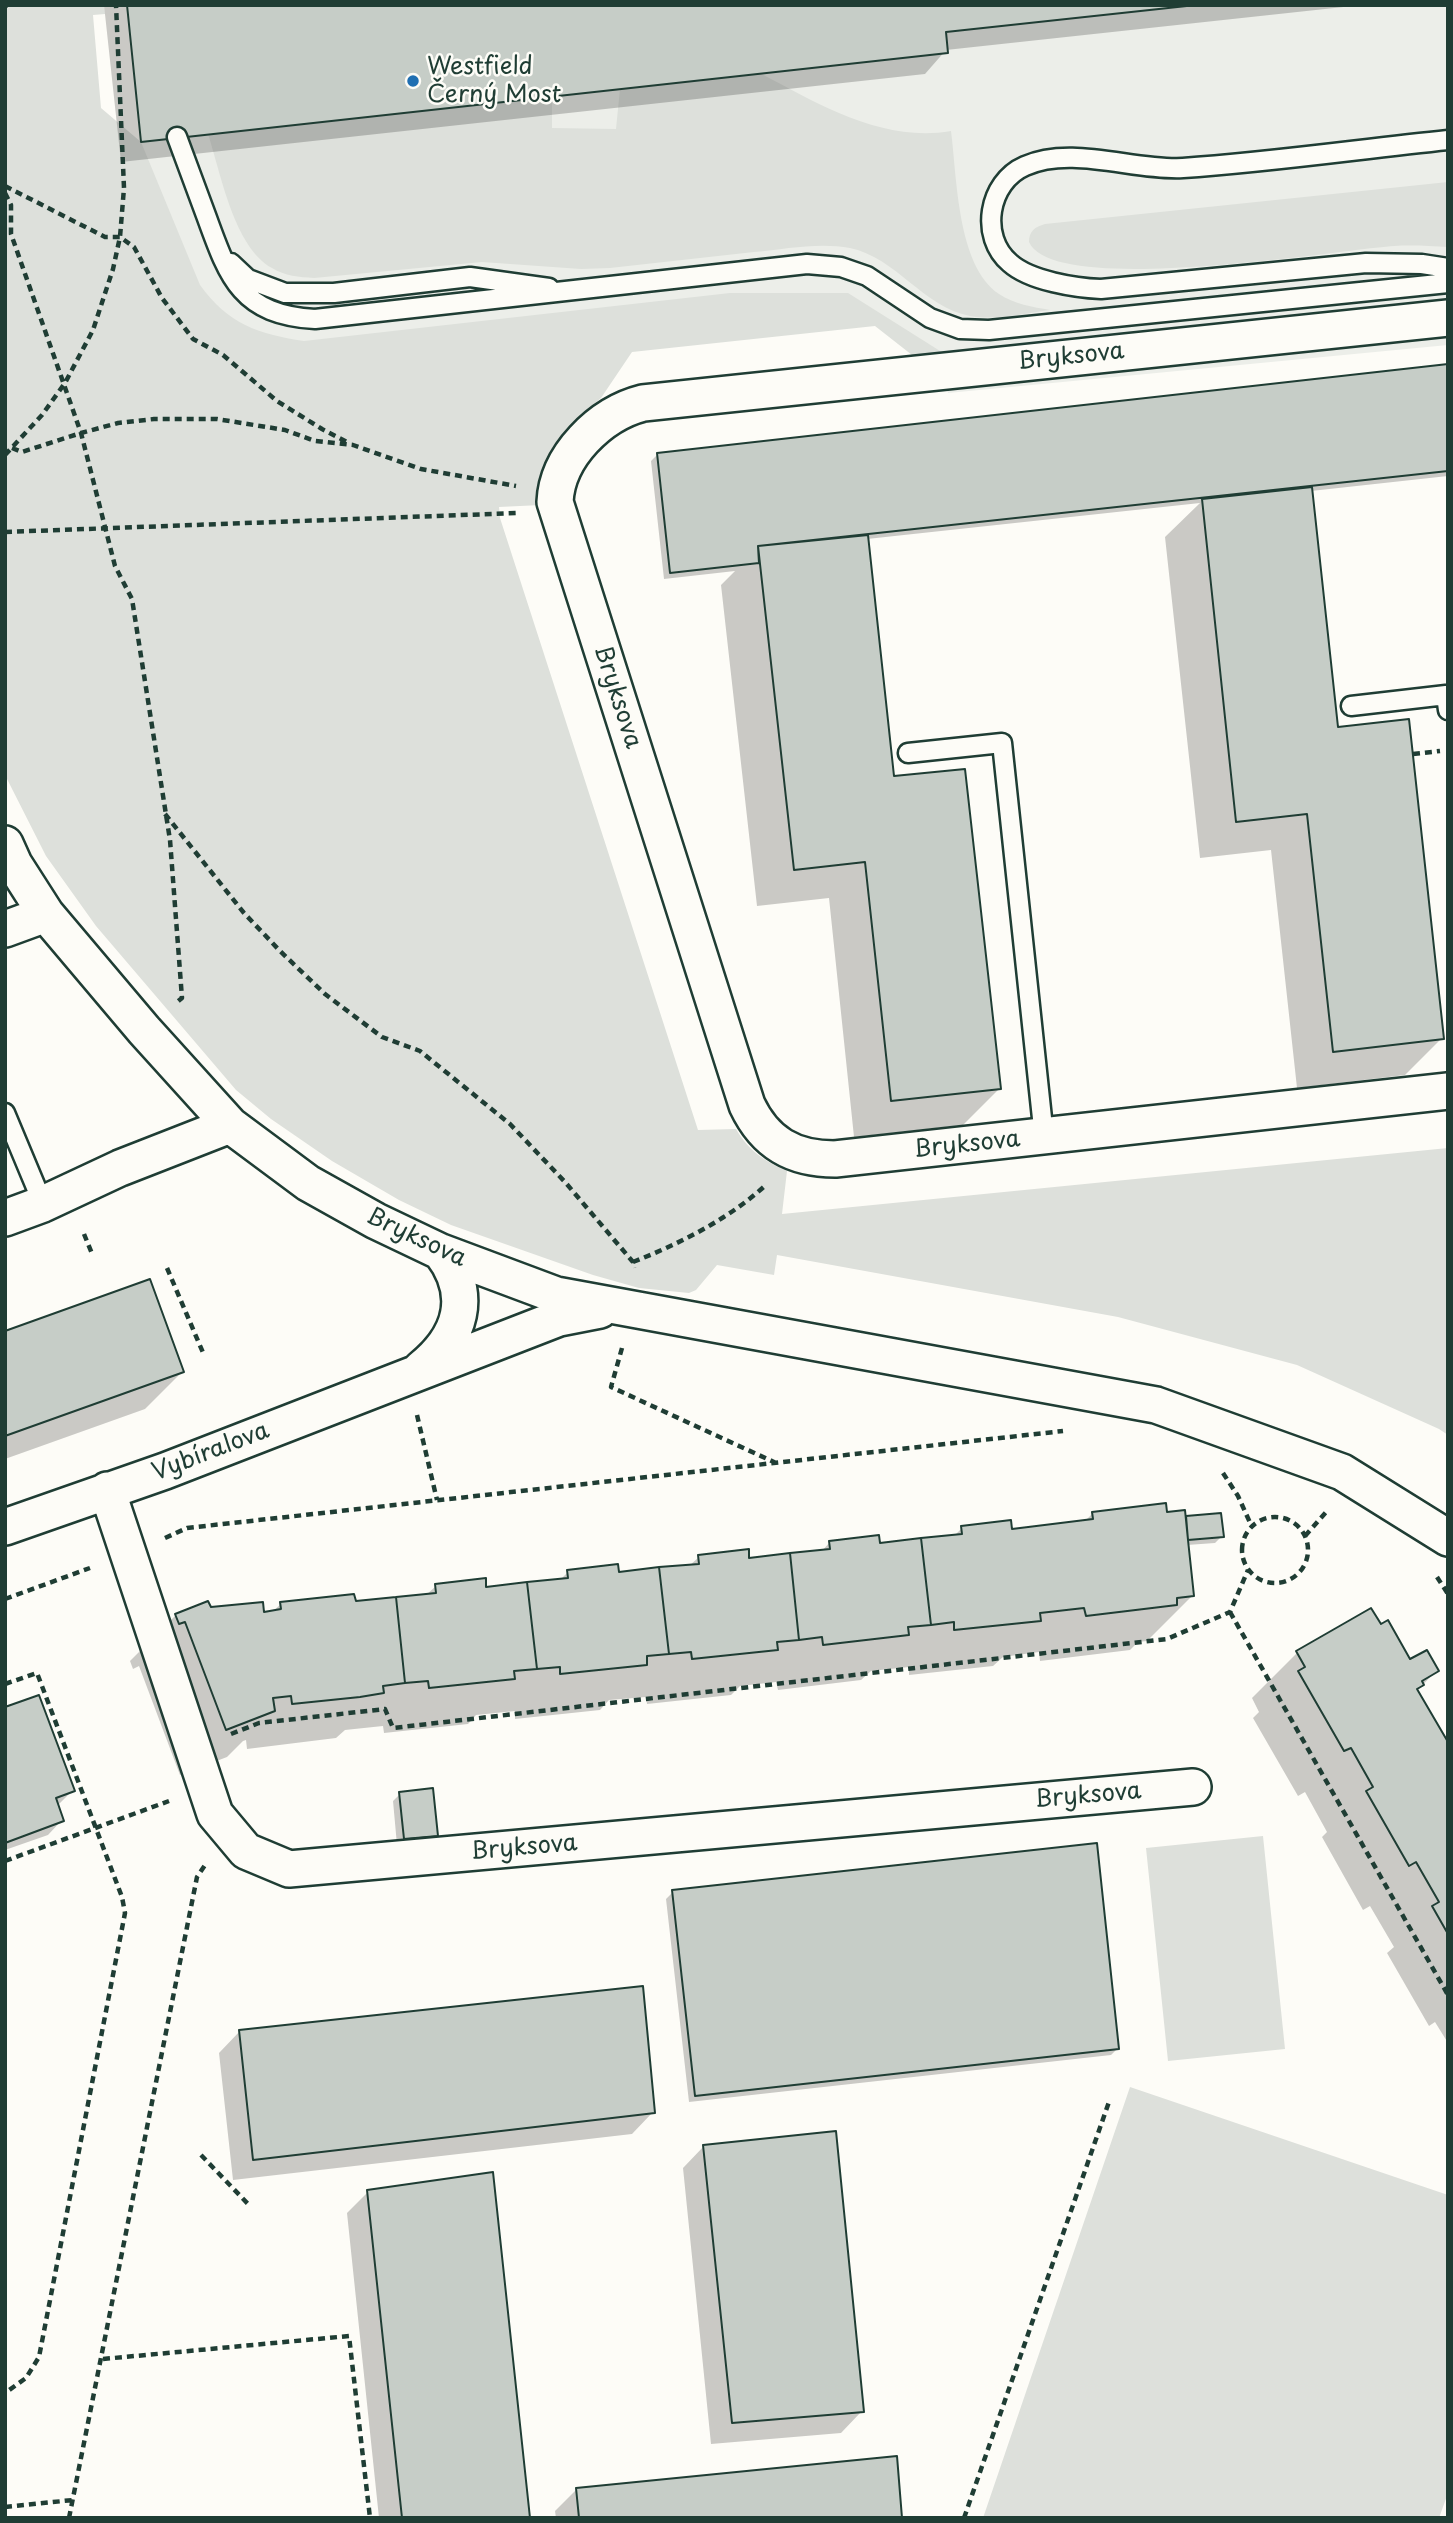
<!DOCTYPE html>
<meta charset="utf-8">
<style>
body{margin:0}
#map{position:relative;width:1453px;height:2523px;overflow:hidden;background:#fdfcf7;font-family:"Playpen Sans",sans-serif}
canvas{display:block}
.frame{position:absolute;inset:0;border:7px solid #1f3d34;pointer-events:none}
</style>
<div id="map">
<canvas width="1453" height="2523"></canvas>
<div class="frame"></div>
</div>
<script>
const g = document.querySelector('canvas').getContext('2d');
g.lineJoin = 'round';
function paint(path, color) {
  g.fillStyle = color;
  g.fill(path, 'evenodd');
}
function strokePath(path, color, width, dash) {
  g.strokeStyle = color;
  g.lineWidth = width;
  g.lineCap = dash ? 'butt' : 'round';
  g.setLineDash(dash || []);
  g.stroke(path);
}
function label(font, color, halo, rows, align = 'center') {
  g.font = font + ' "Playpen Sans",sans-serif';
  g.lineWidth = 5;
  g.setLineDash([]);
  g.textBaseline = 'middle';
  g.strokeStyle = halo;
  g.fillStyle = color;
  for (const [text, x, y, turn = 0] of rows) {
    g.save();
    g.translate(x, y);
    g.rotate((+turn || 0) * Math.PI / 180);
    g.textAlign = isNaN(turn) ? turn : align;
    if (halo) g.strokeText(text, 0, 0);
    g.fillText(text, 0, 0);
    g.restore();
  }
}
const built = new Path2D(`
 M127,5H1448V345L948,393L937,353L849,302L268,362L186,304L141,142Z`);
const green = new Path2D(`
 M5,5H104L105,14L93,15L101,108L141,142L200,285C228,324 258,334 304,341L730,293H848L948,356L912,355L875,326L632,352L601,398L579,417L558,444L541,505L499,507L500,518L698,1130L736,1129C749,1151 764,1161 787,1171L782,1214L1448,1148V1435L1439,1429L1297,1365L1118,1317L777,1255L774,1275L717,1265L696,1290L689,1293L639,1288L593,1275L451,1225L399,1200L332,1161L271,1119L236,1090L96,926L46,856L5,775Z
 M760,73C818,104 883,143 951,131C957,177 957,266 999,294C1014,304 1033,307 1050,310C1025,313 996,321 970,316C923,307 897,258 850,248C819,242 786,249 754,252C706,257 658,263 610,268L581,269L482,262L314,278C299,277 285,276 272,268C234,247 221,174 208,134L552,96V128L616,129L620,89Z
 M1448,182V247C1430,246 1412,245 1394,246C1336,250 1054,298 1029,242C1029,231 1035,227 1045,224Z
 M1263,1836L1285,2049L1168,2061L1146,1848Z
 M1130,2087L1448,2195V2493L1439,2518H983Z`);
const shadow = new Path2D(`
 M104,5H1362L946,50L925,74L121,162Z
 M1448,366V476L1311,491L1336,729L1442,1038L1405,1075L1297,1088L1271,850L1200,858L1165,537L1200,503L867,539L892,778L1000,1088L963,1125L854,1137L829,898L757,906L721,585L735,571L664,579L651,461L658,454Z
 M5,1333L182,1372L145,1409L5,1459Z
 M1093,1513L1165,1514L1184,1520L1186,1518L1222,1536L1215,1543L1187,1545L1193,1595L1147,1641L1138,1642L1130,1650L1040,1661L1039,1652L1003,1657L993,1666L909,1675V1667L871,1671L861,1680L778,1690L776,1682L740,1686L731,1695L647,1704L646,1697L622,1699L609,1700L600,1710L515,1719V1711L476,1715L468,1724L384,1733L383,1726L345,1730L336,1738L247,1749L246,1740L243,1741L227,1757L180,1775L139,1666L133,1669L130,1661L176,1615L210,1609L262,1614L272,1612L281,1604L354,1603L426,1595L436,1586L485,1588L559,1581L568,1572L617,1574L689,1566L699,1557L748,1560L821,1552L830,1542L879,1545L953,1537L962,1528L1011,1531L1084,1522Z
 M1297,1653L1409,1662L1436,1671L1417,1691L1448,1745V2043L1435,2022L1429,2026L1387,1953L1394,1947L1370,1906L1363,1910L1322,1837L1327,1832L1305,1792L1298,1796L1253,1718L1259,1712L1252,1698Z
 M5,1709L72,1791L57,1806L62,1820L48,1835L5,1850Z
 M400,1794L436,1835L429,1842L397,1845L393,1801Z
 M673,1892L1118,2048L1111,2055L689,2102L666,1899Z
 M240,2031L653,2112L632,2134L233,2180L219,2053Z
 M704,2146L862,2411L841,2433L711,2444L683,2168Z
 M368,2192L529,2518H379L347,2213Z
 M577,2489L901,2518H556L555,2511Z`);
const building = new Path2D(`
 M127,5H1196L946,32L948,53L141,142Z
 M1448,364V471L758,546L759,563L670,573L657,453Z
 M1312,487L1338,727L1409,719L1444,1039L1333,1052L1307,814L1236,822L1202,499Z
 M868,535L894,776L965,769L1001,1089L891,1101L865,862L794,870L758,546Z
 M150,1279L184,1372L5,1436V1331Z
 M1166,1503L1167,1512L1185,1510L1188,1540L1194,1596L1177,1598V1605L1086,1616L1084,1608L1040,1613L1041,1621L954,1630V1622L931,1625L921,1538L962,1534L961,1526L1011,1520L1012,1529L1093,1519L1092,1512Z
 M1221,1513L1224,1537L1188,1540L1186,1516Z
 M879,1535L880,1543L921,1538L931,1625L908,1627L909,1635L823,1645L822,1637L799,1640L790,1553L830,1549L829,1541Z
 M749,1549V1558L790,1553L799,1640L777,1642L778,1650L711,1657L692,1659L691,1652L669,1654L659,1567L699,1564L698,1555Z
 M618,1564L619,1572L659,1567L669,1654L647,1656V1665L560,1674V1667L537,1669L527,1582L568,1578L567,1570Z
 M486,1578V1587L527,1582L537,1669L514,1671L515,1679L429,1688L428,1681L405,1683L396,1597L436,1593L435,1584Z
 M354,1594L356,1601L396,1597L405,1683L383,1686L384,1693L360,1697L292,1704L291,1696L273,1698L275,1711L226,1730L185,1622L179,1624L175,1614L208,1601L211,1607L263,1602L264,1612L281,1609L280,1602Z
 M1371,1608L1381,1624L1388,1620L1410,1659L1427,1650L1439,1671L1422,1681L1424,1685L1417,1689L1448,1742V1934L1432,1906L1439,1902L1416,1862L1409,1866L1366,1791L1373,1787L1351,1748L1344,1751L1298,1671L1305,1667L1296,1651Z
 M39,1695L75,1791L56,1798L64,1821L5,1843V1707Z
 M433,1788L438,1836L404,1839L399,1792Z
 M1097,1843L1119,2049L695,2096L672,1890Z
 M643,1986L655,2113L253,2160L239,2030Z
 M836,2131L864,2412L732,2423L703,2145Z
 M493,2172L530,2518H402L367,2190Z
 M897,2456L902,2518H579L576,2488Z`);
const path = new Path2D(`
 M5,7L7,5
 M5,186L105,237H120L134,247L162,298L193,339L223,355L277,401L322,429L349,443
 M5,193L11,205V234L81,433L115,566L132,599L170,840L182,998L176,1003
 M12,448L22,452L81,433L118,423L154,419H217L285,430L315,441L353,445L421,469L516,486
 M5,455L42,415L65,383L93,330L113,269L120,237L124,188L116,5
 M5,532L517,513
 M1413,754L1440,751
 M165,814L244,913L280,951L325,994L382,1037L420,1051L510,1124L565,1182L633,1262L634,1268
 M84,1234L93,1256
 M633,1262C681,1243 729,1219 767,1184
 M167,1268L204,1355
 M622,1348L611,1387L776,1463
 M417,1415L437,1500
 M1223,1473L1238,1496L1252,1527
 M1242 1550a33 33 0 1 1 66 0a33 33 0 1 1-66 0Z
 M1305,1536L1327,1511
 M165,1538L187,1528L1063,1431
 M1437,1577L1448,1594
 M5,1599L90,1568
 M1230,1612L1448,1995
 M5,1684L37,1673L122,1897L125,1913L39,2357L26,2378L5,2393
 M231,1734L259,1723L385,1709L393,1728L1167,1639L1230,1612L1248,1570
 M5,1861L169,1801
 M201,2155L249,2205
 M103,2359L349,2336L370,2518
 M5,2507L73,2500
 M69,2518L197,1877L205,1865
 M964,2518L1110,2099`);
const lane = new Path2D(`
 M177,137C187,164 197,191 207,218C229,279 242,315 315,319L807,264L841,267L867,276L930,318L960,329L989,330L1448,283
 M1448,140C1360,149 1272,162 1183,168C1134,171 1072,145 1025,166C988,182 979,237 1010,263C1030,281 1076,288 1101,289L1366,263L1422,264L1448,268
 M231,263L248,279L285,293H334L470,277L549,288
 M1351,706L1446,695L1448,710
 M908,753L1002,743L1044,1137
 M5,1113L43,1204`);
const street = new Path2D(`
 M1448,318L643,403C600,414 557,456 555,502L747,1105C765,1143 793,1159 835,1159L1448,1091
 M5,844L14,864L46,914L144,1030L230,1125L308,1183L376,1221L441,1252L556,1295L1156,1405L1342,1472L1448,1538
 M5,929L46,914
 M5,1218L43,1204L120,1168L230,1125
 M421,1369C461,1337 474,1295 441,1252
 M107,1490L215,1814L246,1851L289,1869L1193,1787
 M5,1527L165,1471L559,1318L600,1310`);
const markers = [
 [413,81,7,"#1f6fb2"]
];
const poiNames = [
 ["Westfield",427,67],
 ["Černý Most",427,95]
];
const streetNames = [
 ["Bryksova",1071,357,-6],
 ["Bryksova",617,697,72],
 ["Bryksova",967,1145,-6],
 ["Bryksova",416,1238,25],
 ["Vybíralova",211,1452,-21],
 ["Bryksova",1088,1796,-5],
 ["Bryksova",524,1848,-5]
];
paint(built, '#eceee9');
paint(green, '#dde0db');
paint(shadow, '#0003');
paint(building, '#c6cdc7');
strokePath(building, '#1f3d34', 2);
strokePath(lane, '#1f3d34', 23);
strokePath(street, '#1f3d34', 40);
strokePath(path, '#1f3d34', 4.5, [7, 5]);
strokePath(lane, '#fdfcf7', 18);
strokePath(street, '#fdfcf7', 35);
for (const [x, y, r, color] of markers) {
  const dot = new Path2D();
  dot.arc(x, y, r, 0, 2 * Math.PI);
  g.fillStyle = color;
  g.fill(dot);
  strokePath(dot, '#fdfcf7', 2.5);
}
label('24px', '#1f3d34', '#fdfcf7', poiNames, 'left');
label('24px', '#1f3d34', '#fdfcf7', streetNames);
</script>
